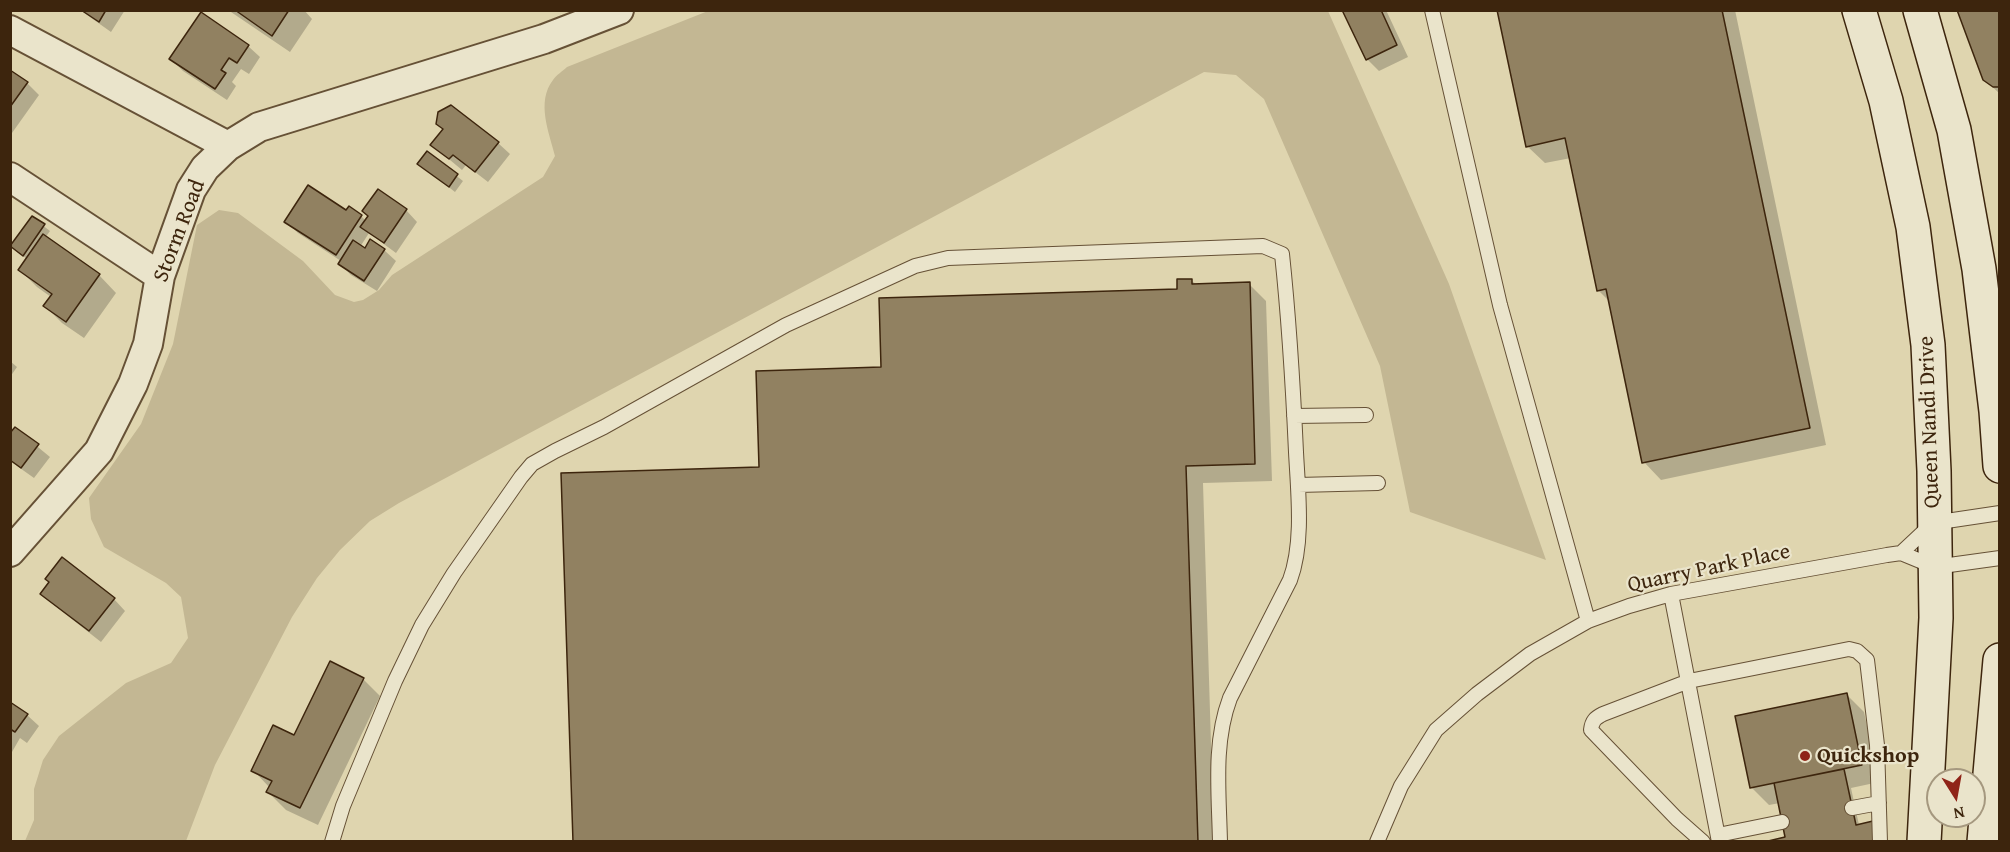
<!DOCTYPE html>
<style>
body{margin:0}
#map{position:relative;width:2010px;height:852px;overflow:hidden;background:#dfd5af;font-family:"Gentium Book Plus",serif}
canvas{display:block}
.frame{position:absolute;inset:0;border:12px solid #3d250d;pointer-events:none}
.north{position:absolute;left:1926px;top:768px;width:60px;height:60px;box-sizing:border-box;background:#eae4cb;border:2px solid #a5987f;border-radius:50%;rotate:169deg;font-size:16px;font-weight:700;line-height:24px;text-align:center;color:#3d250d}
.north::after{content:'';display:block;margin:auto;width:21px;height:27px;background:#8f2418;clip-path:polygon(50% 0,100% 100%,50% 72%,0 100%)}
</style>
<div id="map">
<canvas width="2010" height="852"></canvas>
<div class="frame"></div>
<div class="north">N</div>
</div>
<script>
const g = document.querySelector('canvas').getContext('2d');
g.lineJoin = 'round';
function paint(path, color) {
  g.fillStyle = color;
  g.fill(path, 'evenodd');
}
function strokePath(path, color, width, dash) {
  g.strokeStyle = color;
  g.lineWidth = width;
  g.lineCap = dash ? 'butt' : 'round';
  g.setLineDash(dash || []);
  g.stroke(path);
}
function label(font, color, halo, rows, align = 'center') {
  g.font = font + ' "Gentium Book Plus",serif';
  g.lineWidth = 4.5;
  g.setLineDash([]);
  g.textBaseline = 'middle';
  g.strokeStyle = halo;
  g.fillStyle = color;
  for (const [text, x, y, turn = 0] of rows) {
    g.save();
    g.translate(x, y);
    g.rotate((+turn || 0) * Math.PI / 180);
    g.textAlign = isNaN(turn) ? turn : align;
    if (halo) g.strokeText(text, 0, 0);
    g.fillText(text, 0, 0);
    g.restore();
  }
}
const green = new Path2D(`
 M708,11H1328L1449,284L1546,560L1410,512L1380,366L1264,99L1236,75L1204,72L399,503L370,521L340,550L317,578L292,617L215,765L186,841H25L34,820V789L43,760L59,736L126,683L171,663L188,638L181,597L166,583L104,547L91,519L89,498L141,424L173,344L197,225L219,210L238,213L303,261L335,295L354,302L363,300L379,290L392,275L543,177L555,156C549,132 536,102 553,80C556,75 563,71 567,67Z`);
const shadow = new Path2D(`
 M80,10H125L111,32Z
 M228,10H304L312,19L290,52Z
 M1344,10H1386L1408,57L1379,71L1367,59Z
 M1499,10H1735L1826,445L1661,480L1644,462L1610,302L1598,290L1571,158L1545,163L1527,146Z
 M2000,10V94L1984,79Z
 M248,46L260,57L249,74L241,69L232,82L236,86L227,100L183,71L171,59Z
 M10,72L27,83L39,95L12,133Z
 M498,143L510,154L488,182L466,165L462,170L432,145Z
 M427,153L463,181L455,192L419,164Z
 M406,210L417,222L396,253L369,233L360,247L365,250H384L396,261L377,291L351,275L340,264L341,261L298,233L286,221L347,212L361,216L366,221Z
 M33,218L50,231L45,238L99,275L116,293L84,338L62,323L45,306L51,297L37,287L20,270L27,259L12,247Z
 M1192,281L1197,285L1249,284L1266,301L1272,481L1203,483L1214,842H574L761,468L882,368L1179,290Z
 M10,361L17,367L10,377Z
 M16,429L50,457L34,478L10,461V436Z
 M42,594L114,599L125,611L101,642L54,605Z
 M363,679L380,696L318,825L286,810L268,792L270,788L253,770Z
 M1847,695L1864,712L1879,782L1851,788L1859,825L1787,838L1780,803L1769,805L1752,788L1737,717Z
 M10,704L27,715L39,726L27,743L20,738L12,752Z`);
const building = new Path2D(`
 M81,10H106L99,22Z
 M235,10H289L272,36Z
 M1342,10H1381L1397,45L1366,60Z
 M1497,10H1722L1810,428L1642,463L1606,289L1597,291L1565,138L1526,147Z
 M1957,10H2000V87H1993L1983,80Z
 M201,12L249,45L237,63L229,58L221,70L226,73L215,89L169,59Z
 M10,70L28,82L10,107Z
 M451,105L499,142L475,172L453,155L449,159L430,145L443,129L436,124L438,112Z
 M427,151L458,174L449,187L417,164Z
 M308,185L346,210L349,206L362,215L336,255L284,222Z
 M378,189L407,209L384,243L360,227L368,216L362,211Z
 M32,216L45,224L23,256L10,246Z
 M43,234L100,274L66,322L43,306L52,294L18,270Z
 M370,239L385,249L364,281L338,264L353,240L365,248Z
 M1177,279H1192V284L1250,282L1255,464L1186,466L1198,842H573L561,473L759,467L756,371L881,367L879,298L1177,289Z
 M15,427L39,444L21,468L10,460V433Z
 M62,557L115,598L89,631L40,594L49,582L45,579Z
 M330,661L364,678L300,808L266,792L272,781L251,771L273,725L294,735Z
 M1847,693L1862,765L1750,788L1735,716Z
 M10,702L28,714L15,732L10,729Z
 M1844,769L1856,825L1873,821L1877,842H1764L1785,837L1774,783Z`);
const lane = new Path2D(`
 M1432,10L1500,305L1588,621
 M1294,416L1366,415
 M1298,485L1378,483
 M1901,553L1933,523L2000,513
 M1671,594L1719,842
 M1852,808L1879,803
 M1718,835L1782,822
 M332,842L343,806L395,681L422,625L454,573L521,477L532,464L555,451L604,427L786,325L915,266L948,258L1263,246L1282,254C1289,320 1293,386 1296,452C1298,492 1304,542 1290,580L1230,698C1213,743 1219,793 1220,842
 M1377,842L1401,786L1436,730L1477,694L1530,654L1588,621L1629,606L1671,594L1887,555L1901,553L1935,567L2000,558
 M1703,842L1677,819L1591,730C1592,721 1595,718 1603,714L1689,681L1849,649L1857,651L1867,660L1877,745L1880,842`);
const street = new Path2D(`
 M10,30L228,146
 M10,177L160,276
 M10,552L99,451L133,384L148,344L160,276L191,190L205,168L228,146L259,127L544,39L619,10`);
const secondary = new Path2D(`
 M1859,10L1886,101L1913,227L1928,345L1934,471L1936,618L1924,842
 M1920,10L1954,130L1979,269L1996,411L2000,466
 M1984,842L2000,660`);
const markers = [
 [1805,756,6,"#8f2418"]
];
const streetNames = [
 ["Storm Road",180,231,-69],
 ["Queen Nandi Drive",1930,422,-92],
 ["Quarry Park Place",1709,569,-12]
];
const poiNames = [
 ["Quickshop",1817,756]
];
paint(green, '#c3b793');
paint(shadow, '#0003');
paint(building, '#918161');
strokePath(building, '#3d250d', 1.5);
strokePath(lane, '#665136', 16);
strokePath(street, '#665136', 32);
strokePath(secondary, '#3d250d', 36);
strokePath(lane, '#eae4cb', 14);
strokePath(street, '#eae4cb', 28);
strokePath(secondary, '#eae4cb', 33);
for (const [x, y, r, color] of markers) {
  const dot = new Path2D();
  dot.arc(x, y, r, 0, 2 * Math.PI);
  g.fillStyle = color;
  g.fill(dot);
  strokePath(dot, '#eae4cb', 2);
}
label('22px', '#3d250d', '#eae4cb', streetNames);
label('bold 22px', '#3d250d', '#eae4cb', poiNames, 'left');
</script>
